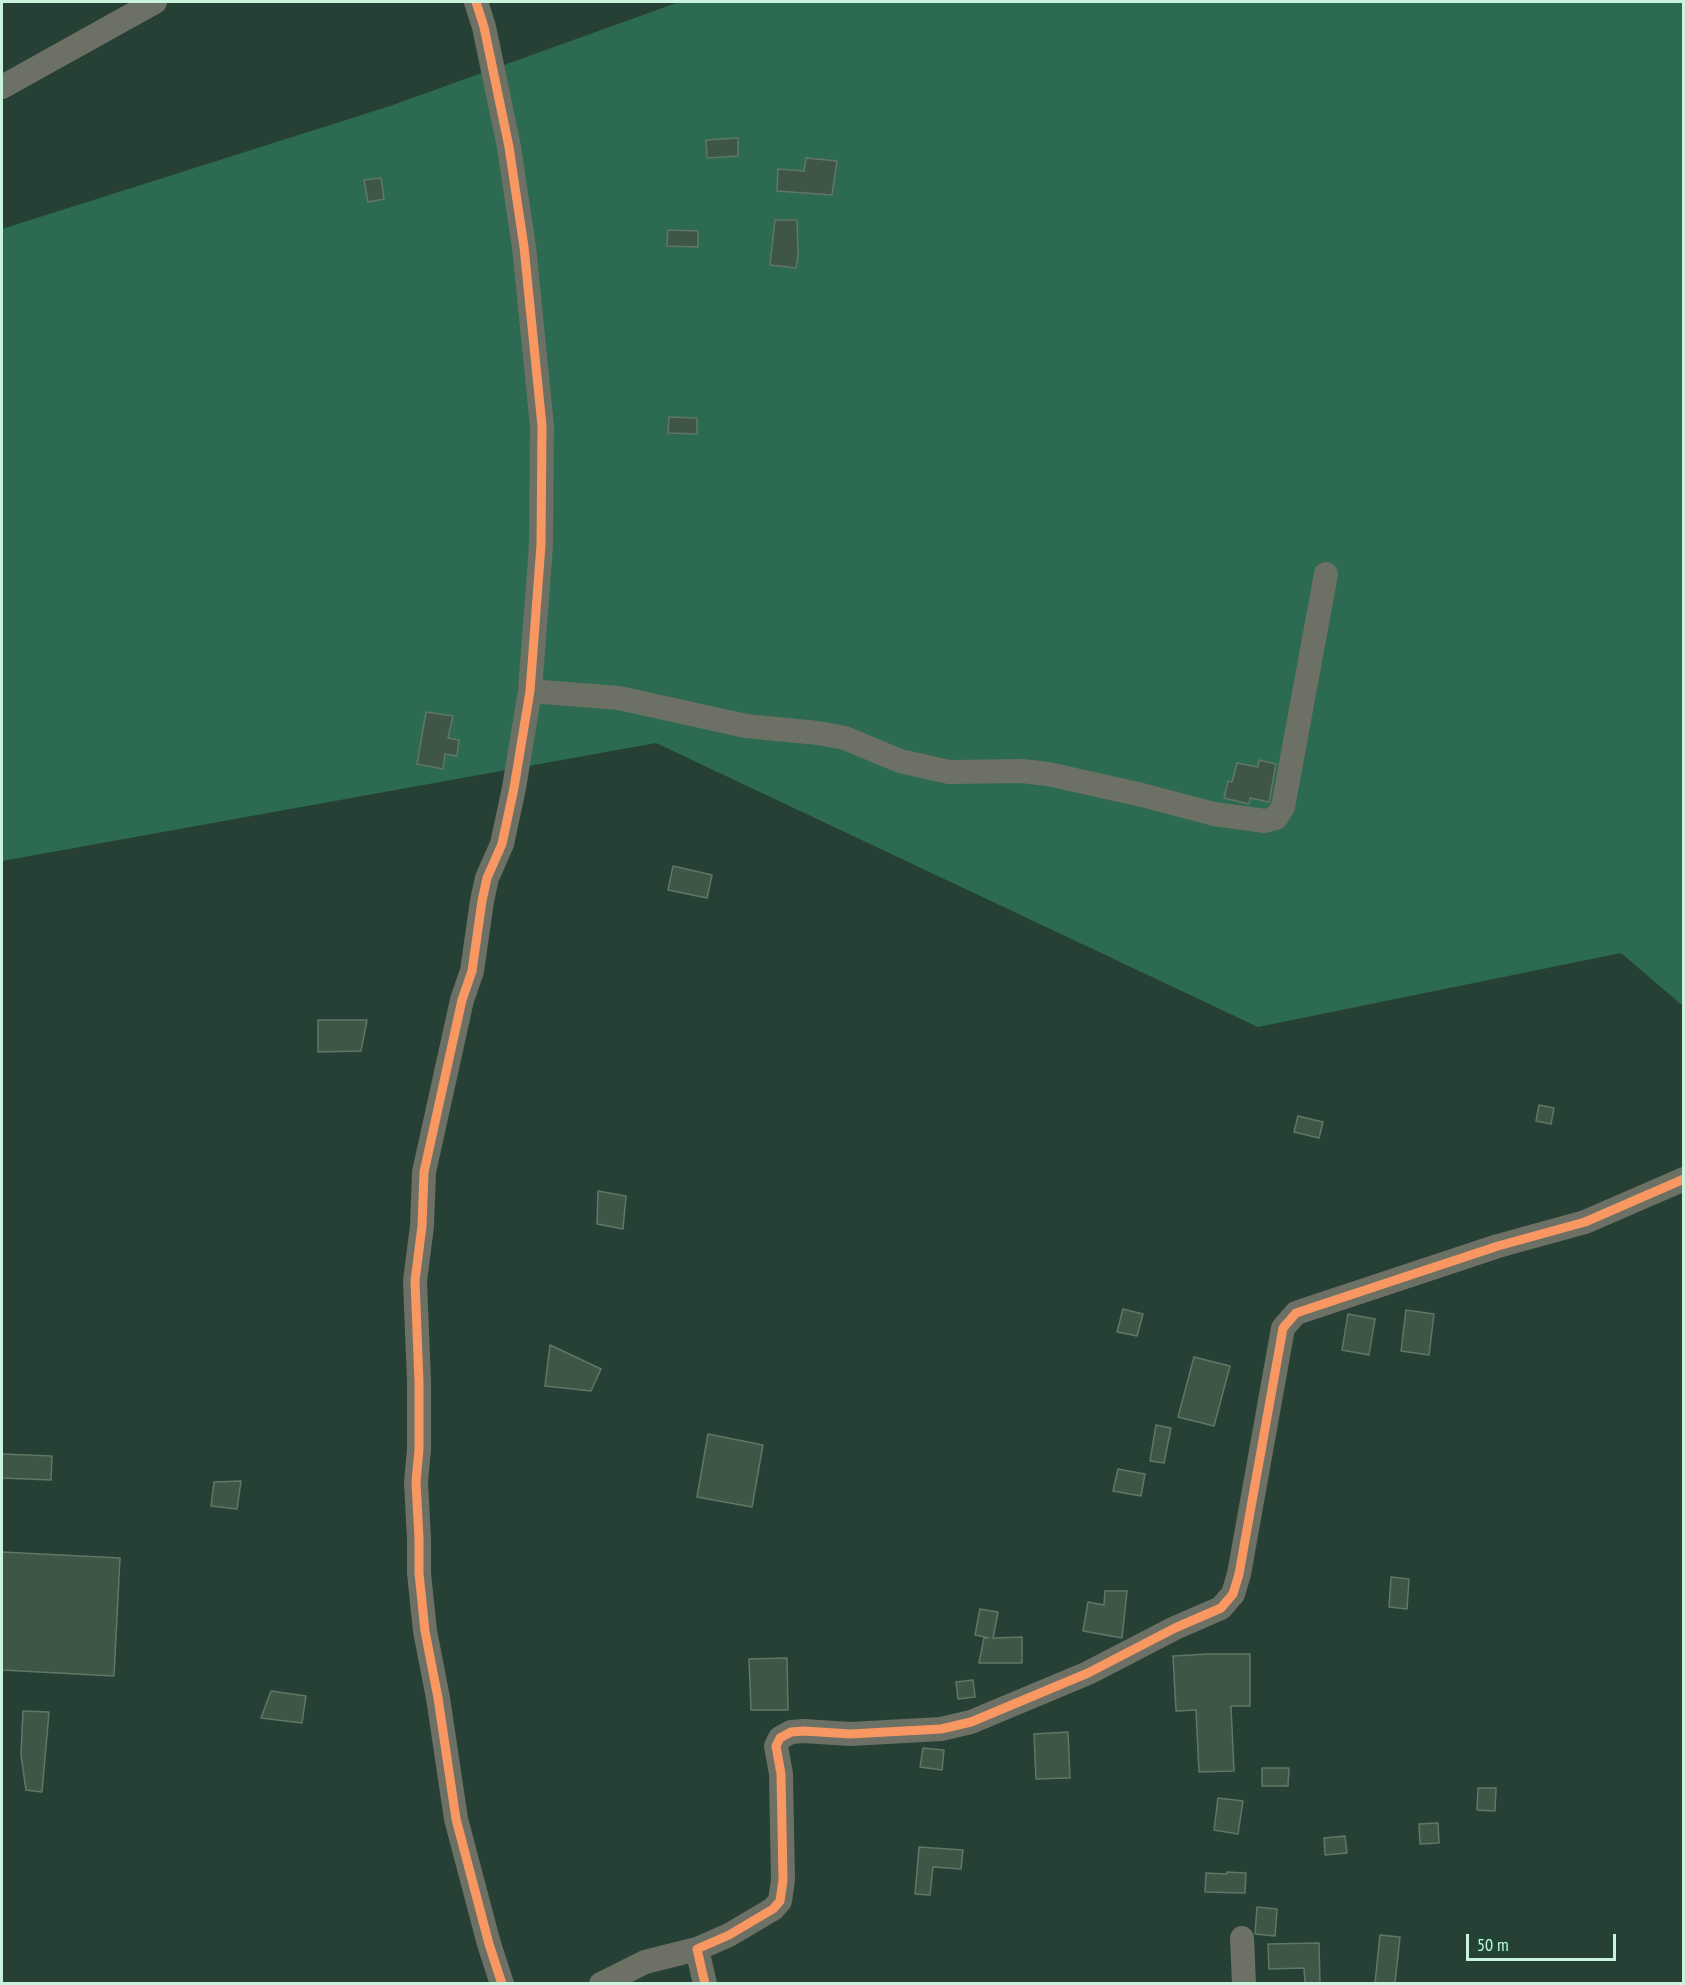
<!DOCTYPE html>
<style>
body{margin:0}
#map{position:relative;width:1685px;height:1985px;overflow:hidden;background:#264035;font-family:"PT Sans Narrow",sans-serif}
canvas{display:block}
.frame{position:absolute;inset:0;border:3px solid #caf3de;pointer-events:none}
.scale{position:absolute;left:1466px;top:1934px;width:150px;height:27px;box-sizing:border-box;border:3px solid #caf3de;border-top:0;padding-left:8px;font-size:18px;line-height:21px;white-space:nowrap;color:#caf3de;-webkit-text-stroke:4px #1b4a36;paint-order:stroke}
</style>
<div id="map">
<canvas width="1685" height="1985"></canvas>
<div class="frame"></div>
<div class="scale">50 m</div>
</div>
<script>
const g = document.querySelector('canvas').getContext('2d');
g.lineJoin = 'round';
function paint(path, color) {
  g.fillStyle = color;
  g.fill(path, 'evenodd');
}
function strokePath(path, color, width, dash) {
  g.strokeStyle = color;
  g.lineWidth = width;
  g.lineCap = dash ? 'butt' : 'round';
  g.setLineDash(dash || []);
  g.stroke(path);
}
const green = new Path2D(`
 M679,2H1683V1006L1621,953L1258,1027L656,743L2,861V229L390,106Z`);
const building = new Path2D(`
 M738,138V156L707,158L706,140Z
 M806,158L837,161L832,195L777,191L778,169L804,171Z
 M381,178L384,199L368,202L364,180Z
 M775,220H797L798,255L796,268L770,265Z
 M668,230L698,231V247L667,246Z
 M669,417L697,418V434L668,433Z
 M426,712L453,716L448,738L459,740L457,756L445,754L443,769L417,764Z
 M1259,760L1276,764L1269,802L1250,798L1249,804L1224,798L1228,781L1232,782L1237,763L1258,767Z
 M673,866L712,875L707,898L668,890Z
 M318,1020H367L361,1051L318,1052Z
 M1539,1105L1554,1108L1551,1124L1536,1121Z
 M1298,1116L1323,1122L1319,1138L1294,1132Z
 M598,1191L626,1196L623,1229L597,1224Z
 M1123,1309L1143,1314L1137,1336L1117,1332Z
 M1406,1310L1434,1314L1429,1355L1401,1351Z
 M1348,1314L1375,1319L1369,1355L1342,1350Z
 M550,1345L601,1369L591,1391L545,1386Z
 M1194,1357L1230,1366L1214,1426L1178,1417Z
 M1156,1425L1171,1428L1164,1463L1150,1461Z
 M708,1434L763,1445L752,1507L697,1497Z
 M2,1454L52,1456L51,1480L2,1478Z
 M1118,1469L1145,1474L1141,1496L1113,1491Z
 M241,1481L237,1509L211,1506L214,1482Z
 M2,1552L120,1558L114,1676L2,1670Z
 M1391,1577L1409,1579L1407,1609L1389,1607Z
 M1105,1591H1127L1122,1638L1083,1631L1088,1602L1104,1605Z
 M980,1609L998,1612L993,1638L1022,1637V1663H979L984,1638H989L975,1635Z
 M1208,1654H1250V1706H1231L1234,1771L1199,1772L1196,1710L1176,1711L1173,1656Z
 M787,1658L788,1710H751L749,1659Z
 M973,1680L975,1697L958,1699L956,1682Z
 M271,1691L306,1696L302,1723L261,1718Z
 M23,1711L49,1712L42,1792L26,1790L21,1755Z
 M1068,1732L1070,1778L1036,1779L1034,1734Z
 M923,1748L944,1750L942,1770L920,1767Z
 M1262,1768H1289L1288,1786H1262Z
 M1478,1788H1496L1495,1811L1477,1810Z
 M1218,1798L1243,1801L1238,1834L1214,1830Z
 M1438,1823L1439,1843L1420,1844L1419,1824Z
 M1345,1836L1347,1853L1325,1855L1324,1838Z
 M919,1847L963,1850L961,1869L933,1867L930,1895L915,1894Z
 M1227,1872L1246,1873L1245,1893L1205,1892L1206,1873L1227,1874Z
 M1257,1907L1277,1909L1275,1936L1255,1934Z
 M1380,1935L1400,1937L1395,1983H1375Z
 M1319,1943L1320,1983H1305L1304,1968L1269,1969L1268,1944Z`);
const minor = new Path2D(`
 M476,2L484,27L509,147L524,247L542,426L541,545L530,691L514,788L502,844L487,878L482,901L472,971L462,1000L424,1172L422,1226L415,1281L419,1382V1449L416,1482L419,1539V1573L425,1631L438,1698L456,1819L489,1944L502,1984
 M2,87L155,2
 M530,691L619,698L746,726L818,733L845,738L900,761L949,772L1022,771L1048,774L1142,795L1214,814L1265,821L1276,818L1283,807L1326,574
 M1242,1938L1244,1984
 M601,1984L645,1962L697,1949
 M705,1984L697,1949L729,1935L773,1909L780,1901L783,1880L781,1774L776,1746L780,1738L791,1732L804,1731L850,1734L941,1729L971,1722L1088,1673L1175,1628L1221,1608L1233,1594L1239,1574L1283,1328L1296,1313L1498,1246L1585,1222L1684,1179`);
const cycleway = new Path2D(`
 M476,2L484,27L509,147L524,247L542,426L541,545L530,691L514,788L502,844L487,878L482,901L472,971L462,1000L424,1172L422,1226L415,1281L419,1382V1449L416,1482L419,1539V1573L425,1631L438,1698L456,1819L489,1944L502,1984
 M705,1984L697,1949L729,1935L773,1909L780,1901L783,1880L781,1774L776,1746L780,1738L791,1732L804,1731L850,1734L941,1729L971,1722L1088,1673L1175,1628L1221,1608L1233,1594L1239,1574L1283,1328L1296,1313L1498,1246L1585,1222L1684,1179`);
paint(green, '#2c6b51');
paint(building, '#3f5546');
strokePath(building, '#617766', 1.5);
strokePath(minor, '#6d7065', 24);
strokePath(cycleway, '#f99763', 9);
</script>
